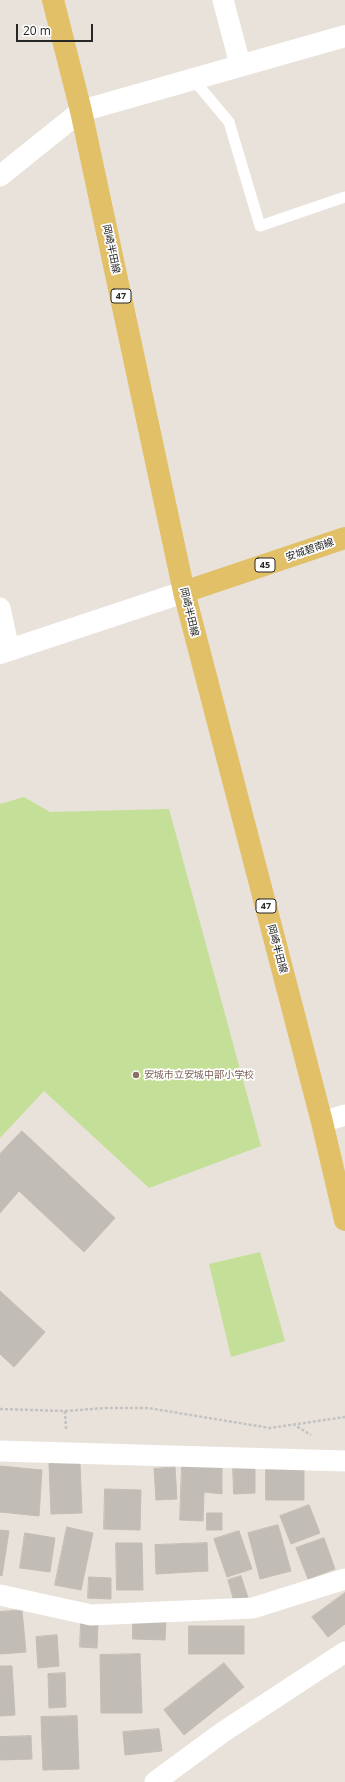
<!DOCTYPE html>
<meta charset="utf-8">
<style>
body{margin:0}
#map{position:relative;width:345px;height:1782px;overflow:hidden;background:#e8e2da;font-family:"Open Sans",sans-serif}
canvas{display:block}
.scale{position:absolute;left:16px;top:24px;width:77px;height:18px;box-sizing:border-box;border:2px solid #272727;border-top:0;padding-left:5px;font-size:12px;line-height:14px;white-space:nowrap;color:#272727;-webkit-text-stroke:3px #fff;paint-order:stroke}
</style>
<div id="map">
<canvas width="345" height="1782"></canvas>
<div class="scale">20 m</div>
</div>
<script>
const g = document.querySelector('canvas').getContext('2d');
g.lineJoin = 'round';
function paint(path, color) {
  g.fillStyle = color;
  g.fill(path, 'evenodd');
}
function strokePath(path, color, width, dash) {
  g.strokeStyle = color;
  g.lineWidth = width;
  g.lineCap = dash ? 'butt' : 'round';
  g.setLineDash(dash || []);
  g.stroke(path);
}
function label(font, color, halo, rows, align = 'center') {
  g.font = font + ' "Open Sans","Noto Sans JP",sans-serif';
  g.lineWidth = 3.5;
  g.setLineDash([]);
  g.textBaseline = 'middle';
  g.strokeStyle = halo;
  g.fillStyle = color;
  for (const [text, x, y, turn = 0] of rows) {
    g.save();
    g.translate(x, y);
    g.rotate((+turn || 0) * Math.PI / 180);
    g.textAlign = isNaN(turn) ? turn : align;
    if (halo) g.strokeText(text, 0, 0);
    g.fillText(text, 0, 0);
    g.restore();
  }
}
const pitch = new Path2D(`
 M24,797L50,812L169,809L261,1146L149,1188L44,1091L0,1138V804Z
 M260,1252L285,1341L231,1357L209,1264Z`);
const building = new Path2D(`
 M22,1131L115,1218L84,1252L19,1191L0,1213V1154Z
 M0,1291L45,1332L14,1367L0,1354Z
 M80,1463L82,1513L51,1514L49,1464Z
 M0,1466L42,1470L39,1516L0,1512Z
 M182,1466L222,1468V1494L204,1492L203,1521L180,1520Z
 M233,1466H255V1493L234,1494Z
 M175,1467L177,1499L156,1500L154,1469Z
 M266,1469H304V1500H266Z
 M105,1489L141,1490L140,1530L104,1529Z
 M309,1505L320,1533L291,1544L280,1516Z
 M207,1513H222V1530H207Z
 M278,1525L291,1571L260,1579L248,1533Z
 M67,1527L93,1533L81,1590L55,1585Z
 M0,1530L9,1531L2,1576L0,1575Z
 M239,1531L252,1569L227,1577L214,1539Z
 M25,1533L55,1538L50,1572L20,1568Z
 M324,1538L335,1569L308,1579L296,1548Z
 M116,1543H142L143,1590H117Z
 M207,1543L208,1571L156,1574L155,1545Z
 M241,1576L249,1601L235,1605L228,1580Z
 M89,1577L111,1578V1599L88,1598Z
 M345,1593V1624L328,1637L312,1617Z
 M22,1610L26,1652L0,1654V1612Z
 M133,1619L166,1620L165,1640L133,1639Z
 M81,1623L98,1624L97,1648L80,1647Z
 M189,1626H244V1654H189Z
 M57,1635L59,1666L38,1668L36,1637Z
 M140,1654L142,1713H101L100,1655Z
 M224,1663L244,1687L184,1735L164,1710Z
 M0,1666H12L15,1715L0,1716Z
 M65,1673L66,1707L49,1708L48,1674Z
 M77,1716L79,1769L43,1770L41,1717Z
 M159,1729L162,1751L125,1755L123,1732Z
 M31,1736L32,1759L0,1760V1737Z`);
const path = new Path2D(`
 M0,1409L65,1411L106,1408H148L270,1428L345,1417
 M65,1411L66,1429
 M293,1424L311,1435`);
const service = new Path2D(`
 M193,79L229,122L260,226L345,197`);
const minor = new Path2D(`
 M223,0L240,64
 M0,176L81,111
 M0,608L9,650
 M322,1122L345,1115
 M0,1451L345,1461
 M0,1595L91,1615L253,1608L345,1579
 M155,1782L223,1732L345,1652`);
const tertiary = new Path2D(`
 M81,111L345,36
 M0,653L184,592`);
const primary = new Path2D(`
 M53,0L81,111L184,592L322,1122L345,1220
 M184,592L345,538`);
const markers = [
 [136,1075,4,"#8d6e63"]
];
const shields = [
 [121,296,20],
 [265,565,20],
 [266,906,20]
];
const shieldNames = [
 ["47",121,296],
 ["45",265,565],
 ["47",266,906]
];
const streetNames = [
 ["岡崎半田線",111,249,78],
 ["安城碧南線",310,550,-19],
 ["岡崎半田線",189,612,76],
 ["岡崎半田線",277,949,75]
];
const educationNames = [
 ["安城市立安城中部小学校",144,1075]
];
paint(pitch, '#c4e098');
paint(building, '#c1bcb6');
strokePath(building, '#c3bdb4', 1);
strokePath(path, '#c3c3c3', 2.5, [3, 2]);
strokePath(service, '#fff', 11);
strokePath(minor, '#fff', 21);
strokePath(tertiary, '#fff', 22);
strokePath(primary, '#e1c067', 22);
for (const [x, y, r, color] of markers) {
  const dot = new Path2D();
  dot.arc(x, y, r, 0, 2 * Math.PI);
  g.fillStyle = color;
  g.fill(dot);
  strokePath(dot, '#fff', 1.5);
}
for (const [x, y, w] of shields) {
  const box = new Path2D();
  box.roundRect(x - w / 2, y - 7, w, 14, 3);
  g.fillStyle = '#fff';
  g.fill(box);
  strokePath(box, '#272727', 1);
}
label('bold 9px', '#272727', null, shieldNames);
label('10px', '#272727', '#fff', streetNames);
label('10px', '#785e54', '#fff', educationNames, 'left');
</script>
